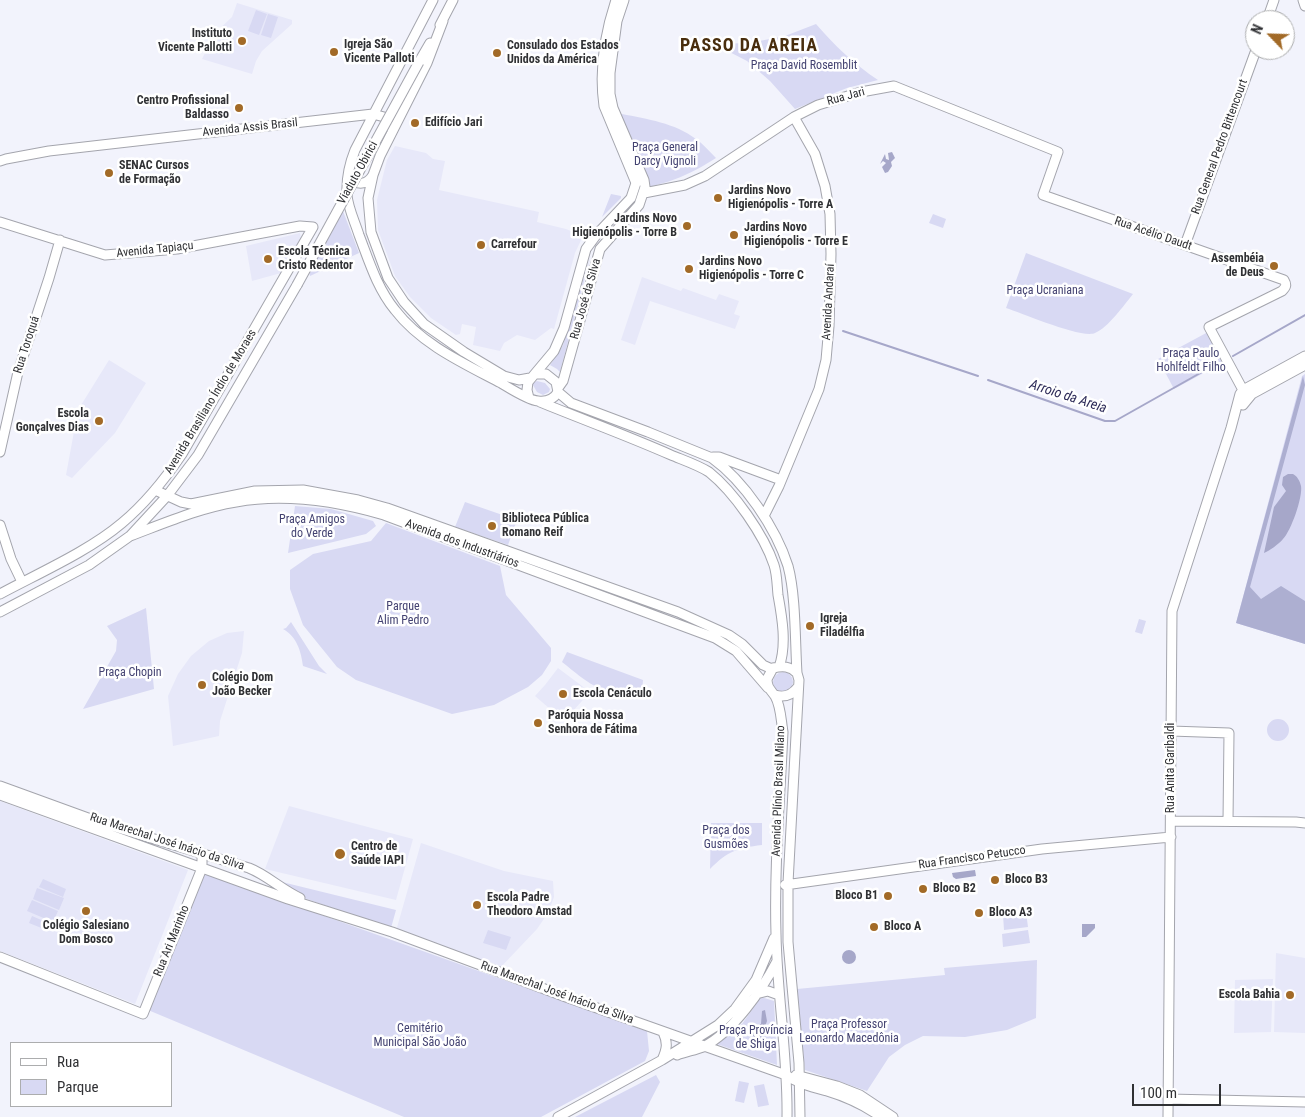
<!DOCTYPE html>
<meta charset="utf-8">
<style>
body{margin:0}
#map{position:relative;width:1305px;height:1117px;overflow:hidden;background:#f2f3fc;font-family:"Roboto Condensed",sans-serif}
canvas{display:block}
.legend{position:absolute;left:10px;top:1042px;width:162px;height:65px;box-sizing:border-box;background:#fff;border:1px solid #acadae;margin:0;padding:6px 9px;list-style:none;font-size:15px;color:#303134}
.legend li{display:flex;align-items:center;gap:10px;height:25px}
.legend b{width:25px;border:1px solid #acadae}
.north{position:absolute;left:1245px;top:10px;width:50px;height:50px;box-sizing:border-box;background:#fff;border:1px solid #acadae;border-radius:50%;rotate:294deg;font-size:14px;font-weight:700;line-height:20px;text-align:center;color:#303134}
.north::after{content:'';display:block;margin:auto;width:18px;height:22px;background:#a26a27;clip-path:polygon(50% 0,100% 100%,50% 72%,0 100%)}
.scale{position:absolute;left:1132px;top:1084px;width:89px;height:22px;box-sizing:border-box;border:2px solid #303134;border-top:0;padding-left:6px;font-size:15px;line-height:18px;white-space:nowrap;color:#303134;-webkit-text-stroke:4px #fff;paint-order:stroke}
</style>
<div id="map">
<canvas width="1305" height="1117"></canvas>
<ul class="legend">
<li><b style="height:6px;background:#fff"></b>Rua</li>
<li><b style="height:14px;background:#d8d9f3"></b>Parque</li>
</ul>
<div class="north">N</div>
<div class="scale">100 m</div>
</div>
<script>
const g = document.querySelector('canvas').getContext('2d');
g.lineJoin = 'round';
function paint(path, color) {
  g.fillStyle = color;
  g.fill(path, 'evenodd');
}
function strokePath(path, color, width, dash) {
  g.strokeStyle = color;
  g.lineWidth = width;
  g.lineCap = dash ? 'butt' : 'round';
  g.setLineDash(dash || []);
  g.stroke(path);
}
function label(font, color, halo, rows, align = 'center') {
  g.font = font + ' "Roboto Condensed",sans-serif';
  g.lineWidth = 5;
  g.setLineDash([]);
  g.textBaseline = 'middle';
  g.strokeStyle = halo;
  g.fillStyle = color;
  for (const [text, x, y, turn = 0] of rows) {
    g.save();
    g.translate(x, y);
    g.rotate((+turn || 0) * Math.PI / 180);
    g.textAlign = isNaN(turn) ? turn : align;
    if (halo) g.strokeText(text, 0, 0);
    g.fillText(text, 0, 0);
    g.restore();
  }
}
const built = new Path2D(`
 M237,3L292,20V24L262,51L256,61L252,74L202,59L215,33L232,17Z
 M395,146L426,153L433,159L445,161L439,190L539,212L537,222L566,229L583,236L575,253L554,329L551,328L535,340L517,335L504,343L500,351L473,345L476,327L462,324L460,334L456,335L431,318L410,297L395,276L378,230L377,200L387,160Z
 M300,233L301,238L281,273L252,281L246,246Z
 M642,277L681,291L683,288L716,300L719,294L739,301L734,314L740,316L735,329L650,301L635,345L621,340Z
 M109,360L146,383L115,433L72,478L66,475L78,410Z
 M244,631L242,653L220,721L219,736L173,746L168,696L178,674L191,656L209,641L227,633Z
 M558,668L590,692L564,721L535,696L545,685Z
 M0,801L188,870L135,1004L0,951Z
 M289,806L413,839L396,900L265,869Z
 M421,843L504,871L553,881L554,897L548,913L537,929L500,968L396,931Z
 M1276,953L1305,958V1033L1274,1032Z
 M1273,979L1271,1032L1234,1033L1235,980Z`);
const green = new Path2D(`
 M256,10L267,14L259,35L248,31Z
 M268,14L278,17L271,38L261,35Z
 M816,24C835,46 854,64 878,80L847,88L795,109L770,81L747,61L714,44L749,43L785,36Z
 M622,114C647,119 675,123 696,139C703,144 709,151 716,158C692,173 677,180 649,187L620,117Z
 M611,194L621,196V198L602,217Z
 M343,211L359,253L310,276L309,271Z
 M933,214L946,219L943,228L929,223Z
 M1026,253L1133,294C1124,305 1108,328 1095,333C1082,339 1022,313 1006,308Z
 M591,255L560,372L557,369L550,365L563,345Z
 M1208,332L1224,362L1174,389L1158,359Z
 M1305,374V644L1236,623L1302,376Z
 M537,381L545,383L550,389L549,392L543,395L537,392L533,385V383Z
 M465,502L517,520L508,545L455,527Z
 M295,506L331,509L373,521L376,526L366,534L288,553Z
 M386,523L500,566L506,595L551,648V661L542,675L528,687L494,705L452,714L356,680L337,667L303,625L290,589V570L313,554L371,541Z
 M146,608L154,689L83,709L116,651L117,640L107,626Z
 M1139,619L1146,621L1142,634L1135,632Z
 M291,622L319,666L327,674L303,666C301,651 297,637 283,629L286,628Z
 M567,652L643,680L642,693C602,696 592,686 562,662Z
 M773 682a10 10 0 1 1 20 0a10 10 0 1 1-20 0Z
 M1267 730a11 11 0 1 1 22 0a11 11 0 1 1-22 0Z
 M711,823H762V845C737,848 728,851 710,869Z
 M204,873L647,1031L649,1051L645,1061L541,1117H404L148,1010Z
 M43,879L66,889L63,897L39,887Z
 M282,882L396,910L391,928L295,895Z
 M37,888L64,898L59,910L33,899Z
 M32,900L58,911L53,922L27,911Z
 M1026,912L1028,927L1004,930L1003,915Z
 M32,916L46,922L44,929L29,923Z
 M488,930L511,937L506,950L483,943Z
 M1028,930L1030,943L1003,947L1002,934Z
 M1037,960L1036,1018L1007,1030L965,1037L923,1036L905,1045L889,1057L867,1091L805,1070L797,989L945,975L944,968Z
 M761,997L774,1001L777,1065L714,1043L742,1024Z
 M656,1075L660,1082L642,1117H575Z
 M739,1081L749,1083L744,1103L735,1101Z
 M764,1084L769,1105L758,1107L754,1086Z`);
const forest = new Path2D(`
 M1303,376L1305,385L1250,587L1261,599L1281,586L1305,601V644L1236,623Z`);
const water = new Path2D(`
 M892,152L895,158L891,162L892,166L888,172L885,173L882,167L886,163L883,161L880,164L885,154L886,159L889,160L888,153Z
 M1288,474H1293C1297,476 1300,481 1301,486C1303,497 1291,531 1283,539C1279,544 1269,551 1264,553L1274,507L1286,491L1282,485L1283,477Z
 M975,870L976,876L956,879L953,877L952,873Z
 M1082,924H1095V928L1086,937H1082Z
 M842 957a7 7 0 1 1 14 0a7 7 0 1 1-14 0Z
 M765,1010L767,1021L761,1038L760,1041L756,1040L752,1035L756,1028L761,1024L762,1011Z`);
const stream = new Path2D(`
 M843,331L978,376
 M1233,356L1305,315
 M988,380L1105,421H1115L1218,363`);
const secondary = new Path2D(`
 M433,0L355,150C349,165 346,178 347,195C348,208 355,222 359,235C369,261 377,288 395,310C421,344 463,363 501,383C511,389 528,400 538,401C546,402 554,399 558,392L556,382L546,374H535
 M1303,0L1305,6
 M1267,20L1274,0
 M443,21L427,63L380,156L373,175L368,198L371,232L388,278L404,302L424,324L464,352L504,376L519,380L530,378
 M440,25L453,0
 M419,62L430,43
 M0,161L6,159L49,151L373,114L384,117L390,127
 M350,177C357,186 367,185 373,175
 M644,193L685,185L705,176L794,117L818,105L861,92L894,86L1058,152L1043,195L1284,280C1287,285 1286,287 1282,291L1209,327L1243,390L1244,403
 M0,222L105,255L177,249L300,226L313,227L182,454C165,479 146,503 122,523C89,551 39,573 0,594
 M1185,245L1256,50
 M558,388L563,381L600,249L639,205L645,187L644,180L613,108L610,94V73L617,21L624,0
 M558,392L571,403L648,432L712,458C744,481 776,528 788,566C796,596 795,642 797,673L799,680L788,883V942L799,1063L800,1117
 M529,398L527,390L528,382L554,351L564,328L586,249L597,234L631,198L636,183L604,106C599,71 605,33 616,0
 M540,402C584,420 628,436 671,455C683,460 698,465 709,472C734,492 764,535 774,565C777,574 777,585 778,595C782,617 787,645 779,667
 M1243,405L1252,394L1305,365
 M0,452L18,372L49,278L60,240
 M713,457H719L781,480
 M155,490L181,502L191,504L255,491L303,490L358,500L387,508L678,612L729,635L742,644L763,665L772,669
 M764,516L779,486L819,389L826,360L829,326L831,254L830,214L825,186L815,154L794,117
 M0,525L11,559L22,582
 M130,536C165,523 199,508 236,502C286,493 336,501 384,515L715,638L736,651L768,688
 M0,612L89,565L130,536L167,496L198,455L297,285
 M775,695C785,698 792,695 798,687
 M1171,731L1229,733L1228,821
 M0,786L99,822L249,868C267,875 282,890 300,898
 M0,795L288,899L392,932L566,997L786,1075C799,1084 812,1087 827,1091C847,1097 864,1105 881,1117
 M1171,821L1296,822L1305,823
 M785,885L1042,849L1171,837
 M0,957L143,1014L202,868V853
 M756,994L768,991L779,995
 M677,1055C685,1052 695,1050 703,1047C733,1032 762,990 777,961
 M662,1060C667,1049 668,1043 663,1032
 M796,1075L837,1086L860,1095L893,1117
 M1168,1099L1305,1102
 M558,1117L662,1060L718,1025L735,1009L756,980L774,938
 M787,1117C788,1056 777,995 776,934C774,867 780,799 783,732C781,721 781,706 775,696C771,690 767,688 767,679L773,668C783,666 790,666 797,673
 M1168,1117L1172,611L1231,428L1240,394L1243,390L1305,356`);
const secondaryBridge = new Path2D(`
 M297,285L419,62`);
const markers = [
 [242,41,5,"#a26a27"],
 [334,52,5,"#a26a27"],
 [497,53,5,"#a26a27"],
 [239,108,5,"#a26a27"],
 [415,123,5,"#a26a27"],
 [109,173,5,"#a26a27"],
 [718,198,5,"#a26a27"],
 [687,226,5,"#a26a27"],
 [734,235,5,"#a26a27"],
 [481,245,5,"#a26a27"],
 [268,259,5,"#a26a27"],
 [1274,266,5,"#a26a27"],
 [689,269,5,"#a26a27"],
 [99,421,5,"#a26a27"],
 [492,526,5,"#a26a27"],
 [810,626,5,"#a26a27"],
 [202,685,5,"#a26a27"],
 [563,694,5,"#a26a27"],
 [538,723,5,"#a26a27"],
 [340,854,6,"#a26a27"],
 [995,880,5,"#a26a27"],
 [923,889,5,"#a26a27"],
 [888,896,5,"#a26a27"],
 [477,905,5,"#a26a27"],
 [86,911,5,"#a26a27"],
 [979,913,5,"#a26a27"],
 [874,927,5,"#a26a27"],
 [1290,995,5,"#a26a27"]
];
const poiNames = [
 ["Instituto",232,34,"right"],
 ["Vicente Pallotti",232,48,"right"],
 ["Igreja São",344,45],
 ["Vicente Palloti",344,59],
 ["Consulado dos Estados",507,46],
 ["Unidos da América",507,60],
 ["Centro Profissional",229,101,"right"],
 ["Baldasso",229,115,"right"],
 ["Edifício Jari",425,123],
 ["SENAC Cursos",119,166],
 ["de Formação",119,180],
 ["Jardins Novo",728,191],
 ["Higienópolis - Torre A",728,205],
 ["Jardins Novo",677,219,"right"],
 ["Higienópolis - Torre B",677,233,"right"],
 ["Jardins Novo",744,228],
 ["Higienópolis - Torre E",744,242],
 ["Carrefour",491,245],
 ["Escola Técnica",278,252],
 ["Cristo Redentor",278,266],
 ["Assembéia",1264,259,"right"],
 ["de Deus",1264,273,"right"],
 ["Jardins Novo",699,262],
 ["Higienópolis - Torre C",699,276],
 ["Escola",89,414,"right"],
 ["Gonçalves Dias",89,428,"right"],
 ["Biblioteca Pública",502,519],
 ["Romano Reif",502,533],
 ["Igreja",820,619],
 ["Filadélfia",820,633],
 ["Colégio Dom",212,678],
 ["João Becker",212,692],
 ["Escola Cenáculo",573,694],
 ["Paróquia Nossa",548,716],
 ["Senhora de Fátima",548,730],
 ["Centro de",351,847],
 ["Saúde IAPI",351,861],
 ["Bloco B3",1005,880],
 ["Bloco B2",933,889],
 ["Bloco B1",878,896,"right"],
 ["Escola Padre",487,898],
 ["Theodoro Amstad",487,912],
 ["Bloco A3",989,913],
 ["Colégio Salesiano",86,926,"center"],
 ["Dom Bosco",86,940,"center"],
 ["Bloco A",884,927],
 ["Escola Bahia",1280,995,"right"]
];
const parkNames = [
 ["Praça David Rosemblit",804,66],
 ["Praça General",665,148],
 ["Darcy Vignoli",665,162],
 ["Praça Ucraniana",1045,291],
 ["Praça Paulo",1191,354],
 ["Hohlfeldt Filho",1191,368],
 ["Praça Amigos",312,520],
 ["do Verde",312,534],
 ["Parque",403,607],
 ["Alim Pedro",403,621],
 ["Praça Chopin",130,673],
 ["Praça dos",726,831],
 ["Gusmões",726,845],
 ["Praça Professor",849,1025],
 ["Leonardo Macedônia",849,1039],
 ["Cemitério",420,1029],
 ["Municipal São João",420,1043],
 ["Praça Província",756,1031],
 ["de Shiga",756,1045]
];
const streetNames = [
 ["Rua Jari",846,97,-15],
 ["Avenida Assis Brasil",250,128,-6],
 ["Rua General Pedro Bittencourt",1220,147,-70],
 ["Viaduto Obirici",358,173,-61],
 ["Rua Acélio Daudt",1153,234,19],
 ["Avenida Tapiaçu",155,250,-6],
 ["Rua José da Silva",586,299,-74],
 ["Avenida Andaraí",829,302,-87],
 ["Rua Toroquá",27,345,-72],
 ["Avenida Brasiliano Índio de Moraes",211,402,-59],
 ["Avenida dos Industriários",462,544,20],
 ["Rua Anita Garibaldi",1171,768,-90],
 ["Avenida Plínio Brasil Milano",779,791,-88],
 ["Rua Marechal José Inácio da Silva",167,842,18],
 ["Rua Francisco Petucco",972,858,-8],
 ["Rua Ari Marinho",172,941,-68],
 ["Rua Marechal José Inácio da Silva",557,993,20]
];
const waterNames = [
 ["Arroio da Areia",1068,397,18]
];
const districtNames = [
 ["PASSO DA AREIA",749,46]
];
paint(built, '#e7e8f9');
paint(green, '#d8d9f3');
paint(forest, '#adafd1');
paint(water, '#a6a7c9');
strokePath(stream, '#a6a7c9', 2);
strokePath(secondary, '#a4a5ad', 11);
strokePath(secondary, '#fff', 9);
strokePath(secondaryBridge, '#a4a5ad', 11, []);
strokePath(secondaryBridge, '#fff', 9);
for (const [x, y, r, color] of markers) {
  const dot = new Path2D();
  dot.arc(x, y, r, 0, 2 * Math.PI);
  g.fillStyle = color;
  g.fill(dot);
  strokePath(dot, '#fff', 2);
}
label('bold 12px', '#303134', '#fff', poiNames, 'left');
label('12px', '#434271', '#fff', parkNames);
label('12px', '#303134', '#fff', streetNames);
label('italic 14px', '#2e2c59', '#fff', waterNames);
g.letterSpacing = '1px';
label('bold 18px', '#482d0d', '#fff', districtNames);
g.letterSpacing = '0px';
</script>
